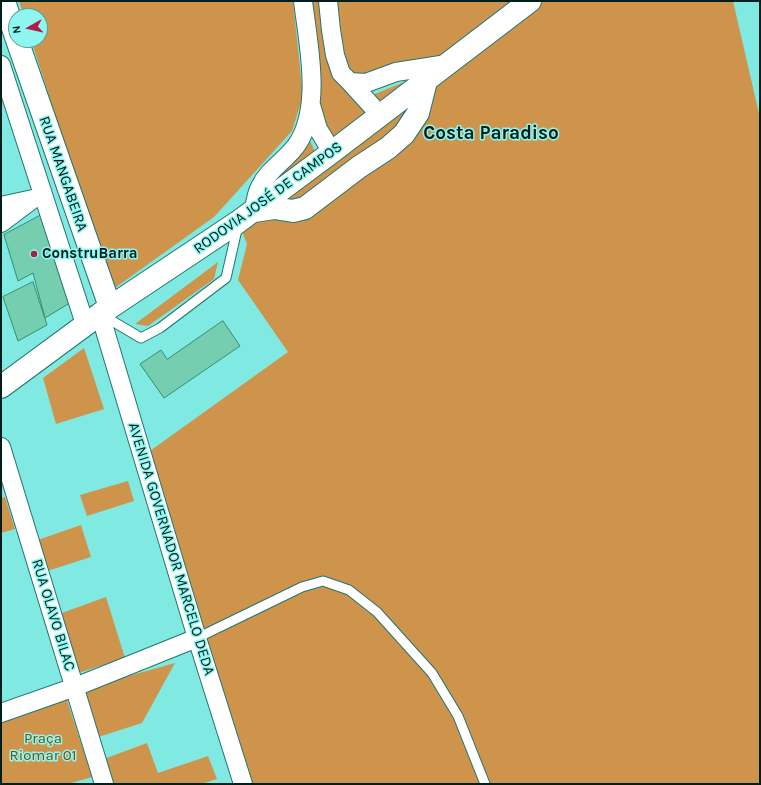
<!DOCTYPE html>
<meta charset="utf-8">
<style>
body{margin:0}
#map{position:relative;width:761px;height:785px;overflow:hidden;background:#80e9e1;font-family:Karla,sans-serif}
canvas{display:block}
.frame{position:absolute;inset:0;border:2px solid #001e1c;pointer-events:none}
.north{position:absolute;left:8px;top:8px;width:40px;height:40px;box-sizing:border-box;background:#8ef6ef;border:1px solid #55a09b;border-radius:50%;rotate:262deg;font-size:11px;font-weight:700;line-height:16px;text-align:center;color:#001e1c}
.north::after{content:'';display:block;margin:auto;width:14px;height:18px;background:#ae1c4a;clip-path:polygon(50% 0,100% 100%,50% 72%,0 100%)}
</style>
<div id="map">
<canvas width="761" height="785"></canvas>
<div class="frame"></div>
<div class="north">N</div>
</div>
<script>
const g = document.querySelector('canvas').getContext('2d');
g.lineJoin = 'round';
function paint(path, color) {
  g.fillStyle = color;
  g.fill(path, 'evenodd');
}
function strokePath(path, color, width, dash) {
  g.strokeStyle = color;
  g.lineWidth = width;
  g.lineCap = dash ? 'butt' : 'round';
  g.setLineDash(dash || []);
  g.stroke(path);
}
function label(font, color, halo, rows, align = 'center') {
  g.font = font + ' Karla,sans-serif';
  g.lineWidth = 3;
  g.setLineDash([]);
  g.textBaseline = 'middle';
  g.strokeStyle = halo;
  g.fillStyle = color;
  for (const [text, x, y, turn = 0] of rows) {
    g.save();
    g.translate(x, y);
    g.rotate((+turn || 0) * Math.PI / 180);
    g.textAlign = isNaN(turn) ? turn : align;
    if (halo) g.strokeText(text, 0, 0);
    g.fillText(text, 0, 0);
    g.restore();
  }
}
const green = new Path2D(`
 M19,1H293L303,96L292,131L214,217L112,290L31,40H40V16H24Z
 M303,1H733L760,118V784H252L190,614L143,456L288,352L238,280L247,244L238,222L332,152L323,139ZM446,64L380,115L351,83Z
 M409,80L380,104L370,96Z
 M308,136L316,154L263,196Z
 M218,262L214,279L148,326L135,324Z
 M84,348L104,409L56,424L43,378Z
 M128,481L134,501L87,516L80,495Z
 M5,497L15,529L1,533V498Z
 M81,525L91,557L47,571L35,541Z
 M106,597L125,658L78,673L59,614Z
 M175,663L142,723L95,738L82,689Z
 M67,700L92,777L68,784H1V722Z
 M147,743L158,773L208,756L217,779L201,784H110L101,760Z`);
const building = new Path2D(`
 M45,213L73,301L45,318L33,273L18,281L4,235Z
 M33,282L47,325L18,341L3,297Z
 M223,321L240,346L164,398L140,364L161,350L167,359Z`);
const lane = new Path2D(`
 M102,315L141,338L160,328L226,278L238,225
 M197,638L302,587L323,581L349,590L377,612L432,673L458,716L485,784`);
const street = new Path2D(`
 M328,1L331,30L335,55L341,73L350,82L366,83L396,72L447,64
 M1,65L85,324
 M350,82L380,115
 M311,105L318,129L332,152
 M1,206L33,199L1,223
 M254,211C255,203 256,194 260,187C268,169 288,159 298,143C322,105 308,43 303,1
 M100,314L197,638L243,784
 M1,447L104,784
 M1,713L75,687L197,638`);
const secondary = new Path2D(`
 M4,1L16,37
 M17,40L110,307
 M254,211L274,208L293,211L305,208L359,167L388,148L404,134L418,113L426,81
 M1,387L100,314L238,222L332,152L530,1`);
const markers = [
 [34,254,4,"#ae1c4a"]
];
const streetNames = [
 ["RUA MANGABEIRA",63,174,71],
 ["RODOVIA JOSÉ DE CAMPOS",268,198,-36],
 ["AVENIDA GOVERNADOR MARCELO DEDA",171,549,73],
 ["RUA OLAVO BILAC",53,615,73]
];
const poiNames = [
 ["ConstruBarra",42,254]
];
const parkNames = [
 ["Praça",43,739],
 ["Riomar 01",43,756]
];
const districtNames = [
 ["Costa Paradiso",491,134]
];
paint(green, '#cf944c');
paint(building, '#74ceaf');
strokePath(building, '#318f73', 1);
strokePath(lane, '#217671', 11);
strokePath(street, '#217671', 20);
strokePath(secondary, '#217671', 24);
strokePath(lane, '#fff', 9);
strokePath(street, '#fff', 18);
strokePath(secondary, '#fff', 22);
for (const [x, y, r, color] of markers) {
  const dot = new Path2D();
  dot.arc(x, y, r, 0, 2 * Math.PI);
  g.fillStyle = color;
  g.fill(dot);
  strokePath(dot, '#8ef6ef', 1.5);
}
label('15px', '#001e1c', '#8ef6ef', streetNames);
label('bold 15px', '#001e1c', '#8ef6ef', poiNames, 'left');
label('15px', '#774c0d', '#8ef6ef', parkNames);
label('bold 19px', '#001e1c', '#8ef6ef', districtNames);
</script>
